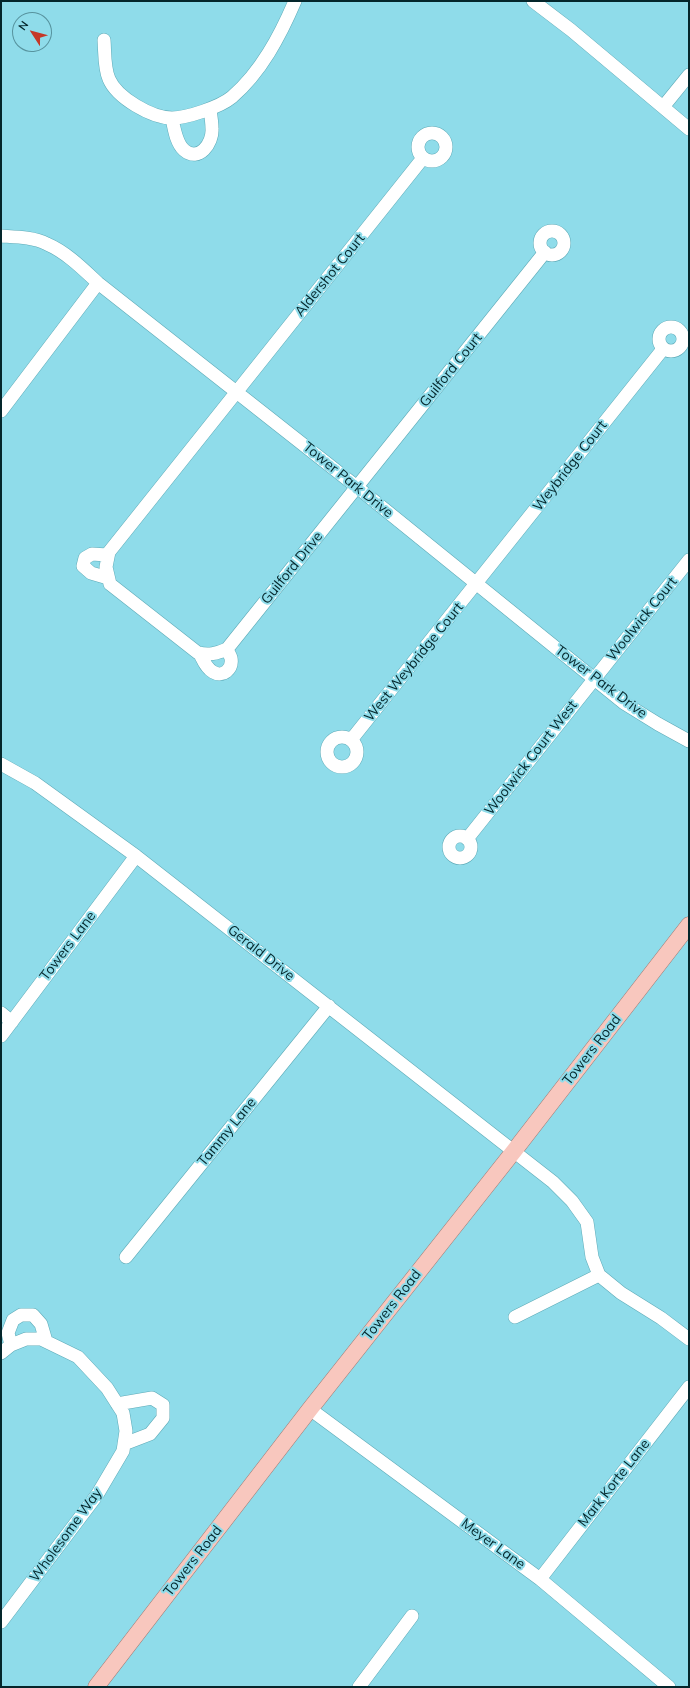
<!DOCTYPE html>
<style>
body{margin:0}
#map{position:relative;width:690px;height:1688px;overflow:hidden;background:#8fdcea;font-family:Mulish,sans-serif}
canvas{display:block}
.frame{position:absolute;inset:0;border:2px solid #04262b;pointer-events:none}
.north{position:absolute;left:12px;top:12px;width:40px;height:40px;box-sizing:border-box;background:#8fdcea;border:1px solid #57939e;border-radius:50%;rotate:306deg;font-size:11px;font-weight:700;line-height:16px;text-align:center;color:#04262b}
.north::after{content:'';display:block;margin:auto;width:14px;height:18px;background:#c53828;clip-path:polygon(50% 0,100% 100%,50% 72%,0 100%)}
</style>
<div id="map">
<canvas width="690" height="1688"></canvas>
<div class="frame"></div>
<div class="north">N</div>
</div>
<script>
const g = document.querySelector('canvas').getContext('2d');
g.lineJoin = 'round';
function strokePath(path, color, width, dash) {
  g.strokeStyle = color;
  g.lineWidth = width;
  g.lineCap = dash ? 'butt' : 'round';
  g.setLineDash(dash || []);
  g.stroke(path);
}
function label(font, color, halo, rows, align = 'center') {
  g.font = font + ' Mulish,sans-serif';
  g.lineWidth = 4;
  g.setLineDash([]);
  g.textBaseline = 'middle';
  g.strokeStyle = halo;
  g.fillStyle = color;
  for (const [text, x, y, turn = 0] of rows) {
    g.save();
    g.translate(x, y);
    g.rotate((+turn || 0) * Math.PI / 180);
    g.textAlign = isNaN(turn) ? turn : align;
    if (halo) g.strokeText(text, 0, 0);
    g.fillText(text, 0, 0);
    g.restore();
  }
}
const minor = new Path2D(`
 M533,1L571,30L689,129
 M104,40C105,52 104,68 109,79C117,98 152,118 172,118C187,118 220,107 232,97C261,72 280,36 295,1
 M663,107L689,75
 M172,118C174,128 176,143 184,150C199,163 213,143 212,129C212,123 211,116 210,110
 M418 147a14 14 0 1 1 28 0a14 14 0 1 1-28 0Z
 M423,158L109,552L106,567L110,584L198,653C209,655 216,654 227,649L545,252
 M540 243a12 12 0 1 1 24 0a12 12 0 1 1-24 0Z
 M1,236C16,237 33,237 47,244C66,252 83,269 98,283L357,487L624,703L658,724L689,741
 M659 339a12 12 0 1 1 24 0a12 12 0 1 1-24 0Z
 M1,411L98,283
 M107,555L92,554L85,558L83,566L91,573L108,578
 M200,654C203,660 206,668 213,672C223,678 233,669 231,658C230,655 228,652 227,649
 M327 752a15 15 0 1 1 30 0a15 15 0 1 1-30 0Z
 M351,740L663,349
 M1,764L35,783L136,856L553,1182L572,1201L587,1222L592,1257L599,1275L621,1293L661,1318L689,1339
 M449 847a11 11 0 1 1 22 0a11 11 0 1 1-22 0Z
 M467,839L689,560
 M1,1013L12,1022
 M1,1036L136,856
 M126,1257L329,1006
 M515,1317L599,1275
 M11,1345L8,1333L13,1320L21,1315H33L41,1324L46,1341
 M1,1353L11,1345L26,1339H41L78,1357L107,1388L123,1413L126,1431L123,1451L97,1495L1,1622
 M117,1404L152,1398L163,1405V1418L150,1434L124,1444
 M310,1409L540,1579L669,1687
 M540,1579L689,1387
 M359,1687L412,1616`);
const major = new Path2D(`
 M96,1687L310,1409L514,1151L689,925`);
const streetNames = [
 ["Aldershot Court",330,275,-51],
 ["Guilford Court",451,370,-51],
 ["Weybridge Court",570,466,-52],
 ["Tower Park Drive",348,480,39],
 ["Guilford Drive",292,568,-51],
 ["Woolwick Court",642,619,-51],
 ["West Weybridge Court",414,662,-51],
 ["Tower Park Drive",601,682,37],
 ["Woolwick Court West",531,758,-52],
 ["Towers Lane",68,946,-53],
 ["Gerald Drive",261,953,38],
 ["Towers Road",592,1050,-52],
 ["Tammy Lane",227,1132,-51],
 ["Towers Road",392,1305,-52],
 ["Mark Korte Lane",614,1483,-52],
 ["Wholesome Way",66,1535,-54],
 ["Meyer Lane",493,1544,36],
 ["Towers Road",193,1561,-52]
];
strokePath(minor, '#5daab7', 14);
strokePath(major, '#a0766f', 17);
strokePath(minor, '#fff', 13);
strokePath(major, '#f8c7be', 16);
label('14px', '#04262b', '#8fdcea', streetNames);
</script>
